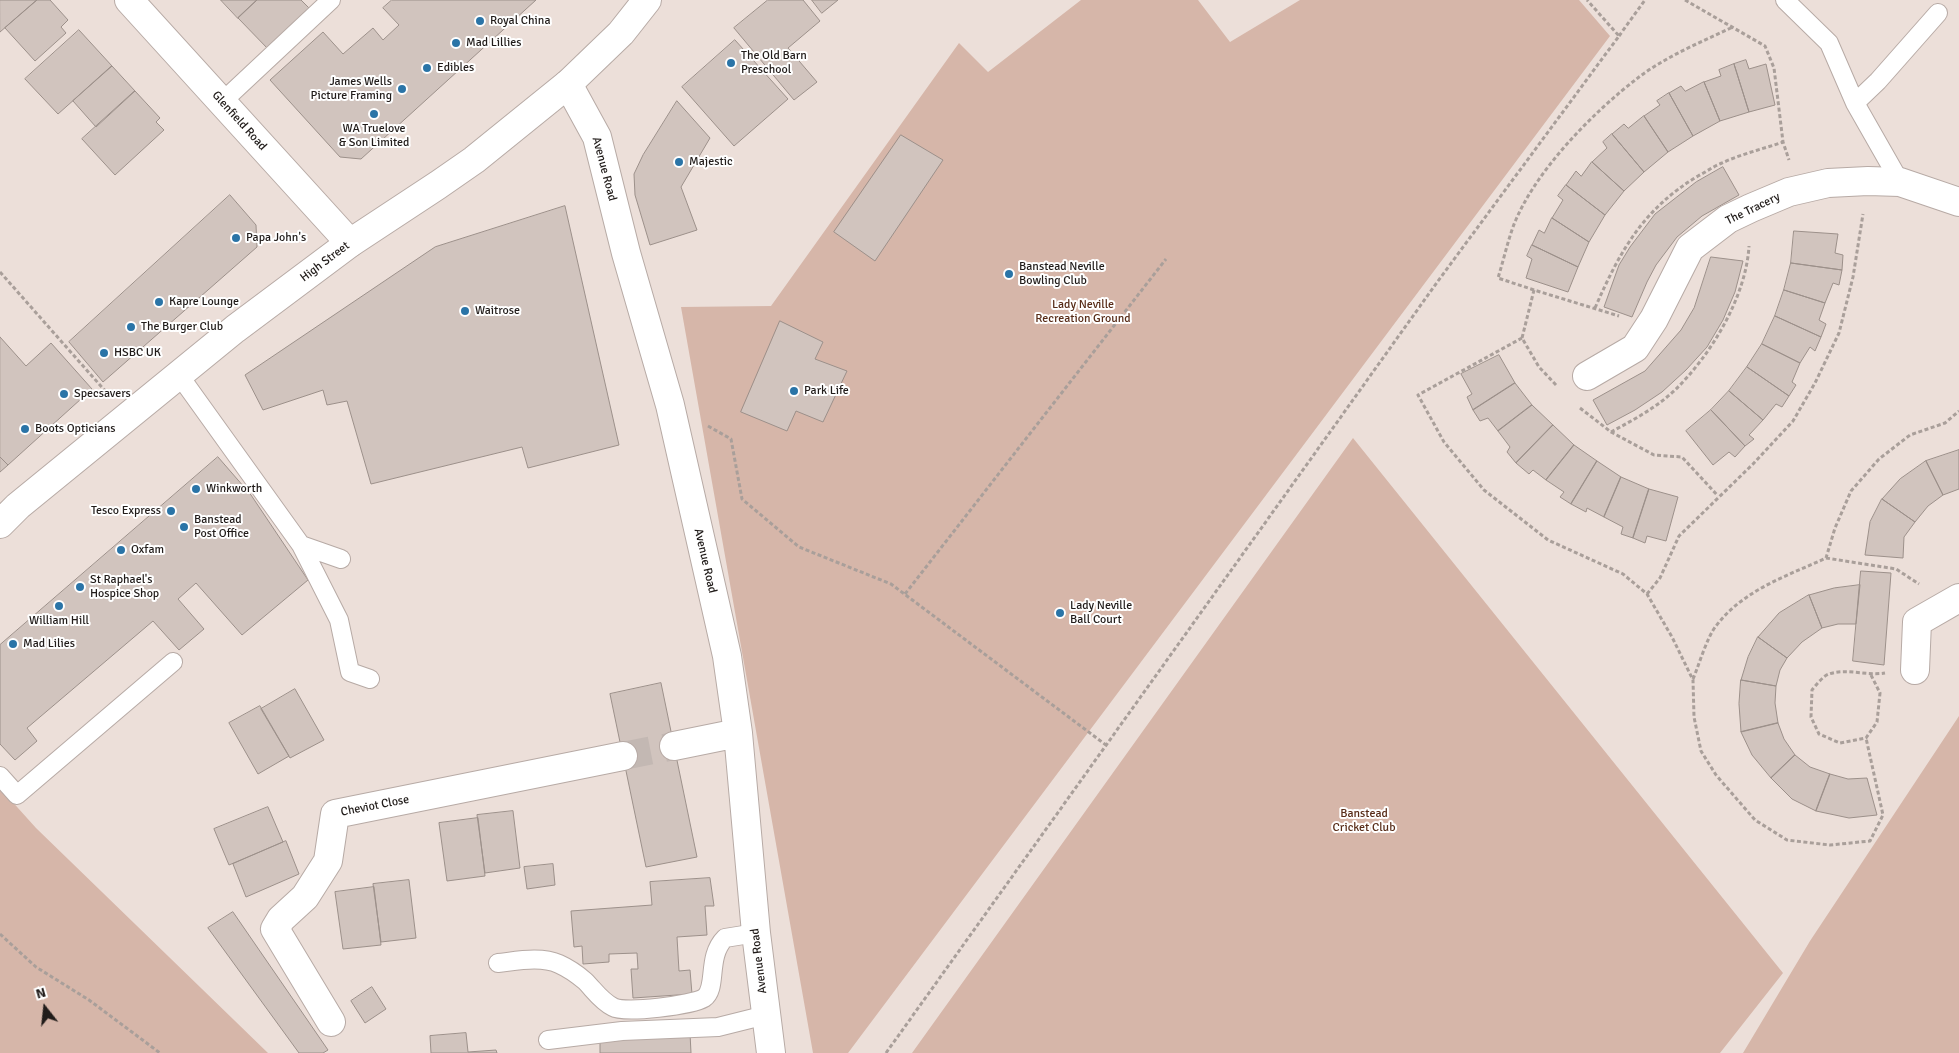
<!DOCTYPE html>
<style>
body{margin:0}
#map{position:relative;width:1959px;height:1053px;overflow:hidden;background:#ecdfd9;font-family:Signika,sans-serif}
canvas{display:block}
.north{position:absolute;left:20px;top:983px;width:50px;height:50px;-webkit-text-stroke:4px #fff;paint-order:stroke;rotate:344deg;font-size:14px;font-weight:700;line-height:20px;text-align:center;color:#211c1a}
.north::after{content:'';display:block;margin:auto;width:18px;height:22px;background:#211c1a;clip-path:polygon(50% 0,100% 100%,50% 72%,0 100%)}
</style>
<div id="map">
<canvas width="1959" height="1053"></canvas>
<div class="north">N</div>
</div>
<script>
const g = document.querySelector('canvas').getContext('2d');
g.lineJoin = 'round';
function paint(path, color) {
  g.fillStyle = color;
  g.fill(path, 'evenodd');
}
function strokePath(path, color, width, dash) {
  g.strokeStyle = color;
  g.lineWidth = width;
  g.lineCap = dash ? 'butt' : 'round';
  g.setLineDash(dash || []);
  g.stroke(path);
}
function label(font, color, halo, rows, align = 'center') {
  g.font = font + ' Signika,sans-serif';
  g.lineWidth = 4;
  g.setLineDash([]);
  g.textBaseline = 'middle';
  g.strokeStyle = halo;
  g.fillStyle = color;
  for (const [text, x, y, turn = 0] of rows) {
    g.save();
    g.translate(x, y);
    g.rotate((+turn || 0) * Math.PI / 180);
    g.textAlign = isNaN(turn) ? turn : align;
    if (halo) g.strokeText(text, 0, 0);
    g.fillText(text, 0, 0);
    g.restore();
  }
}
const green = new Path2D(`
 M1081,0H1198L1230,42L1300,0H1579L1610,36L848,1053H813L681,307L771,306L959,43L988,72Z
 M1353,438L1783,973L1720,1053H912Z
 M1959,716V1053H1743L1810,941Z
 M0,788L36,828L268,1053H0Z`);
const building = new Path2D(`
 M0,0H37L0,32Z
 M37,0H50L68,20L61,27L66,33L35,61L5,28Z
 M221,0H257L238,18Z
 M257,0H301L312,11L269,50L238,18Z
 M392,0H536L361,159L340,157L270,80L323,32L343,54L373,28L383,40L399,25L383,8Z
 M768,0H803L820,21L788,48L817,82L794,100L734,28Z
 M812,0H838L822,13Z
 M79,30L112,66L58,114L25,79Z
 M735,40L788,99L734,146L682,87Z
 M1746,60L1749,69L1766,64L1775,105L1749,112L1734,64Z
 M1734,64L1749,112L1720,121L1704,82L1721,76L1719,70Z
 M112,66L135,91L96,127L73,101Z
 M1704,82L1720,121L1693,136L1669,93L1681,86L1685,91Z
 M135,91L160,118L156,122L164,130L115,175L82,139Z
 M1669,93L1693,136L1668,152L1644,116L1660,105L1657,101Z
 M677,101L710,138L681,187L697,230L650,245L635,195L634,174L643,155Z
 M1644,116L1668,152L1644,172L1612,134L1624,124L1628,128Z
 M1612,134L1644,172L1624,191L1592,162L1607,148L1603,142Z
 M901,135L943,160L875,261L834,232Z
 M1592,162L1624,191L1605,215L1566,185L1576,171L1581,176Z
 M1723,167L1739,195L1702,216L1677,237L1656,265L1647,282L1632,317L1604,307L1619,265L1630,247L1655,214L1696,182Z
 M1566,185L1605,215L1589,242L1552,218L1563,200L1558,196Z
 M230,195L256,225L257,247L103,382L69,342Z
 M565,206L619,445L528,468L522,447L371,484L347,401L327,405L323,390L263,410L245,375L435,247Z
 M1552,218L1589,242L1578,267L1532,245L1539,230L1544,233Z
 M1794,231L1838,234L1835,253L1843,255L1842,270L1791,263Z
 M1532,245L1578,267L1568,292L1526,278L1532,259L1527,256Z
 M1711,257L1743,261L1735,292L1723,320L1707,347L1686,370L1662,392L1635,410L1607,425L1593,400L1645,371L1681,330L1694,308Z
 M1791,263L1842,270L1839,285L1833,283L1825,303L1784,290Z
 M1784,290L1825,303L1819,320L1826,324L1821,337L1775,316Z
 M1775,316L1821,337L1815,351L1810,347L1800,363L1762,344Z
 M780,321L823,342L815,359L847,371L823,422L796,411L787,431L741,412Z
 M0,337L26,366L51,343L92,389L8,465L0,457Z
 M1762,344L1800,363L1792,382L1796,385L1789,396L1747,367Z
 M1499,355L1515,383L1473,410L1467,397L1472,394L1461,374Z
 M1747,367L1789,396L1782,407L1776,404L1763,420L1729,391Z
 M1515,383L1532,405L1498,431L1488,418L1480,421L1473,410Z
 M1729,391L1763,420L1749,435L1754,439L1745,446L1711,410Z
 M1532,405L1553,425L1516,463L1507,452L1510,447L1498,431Z
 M1711,410L1745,446L1735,457L1729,452L1713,465L1686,431Z
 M1553,425L1574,445L1546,480L1533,470L1529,474L1516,463Z
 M1574,445L1597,461L1571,504L1560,497L1564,492L1546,480Z
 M1959,450V489L1943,495L1926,461Z
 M0,457L8,465L0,472Z
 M218,457L251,495L308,580L242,635L196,583L178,599L204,629L179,650L153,621L27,728L37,741L15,760L0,744V645Z
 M1597,461L1621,477L1604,517L1587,508L1586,512L1571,504Z
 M1926,461L1943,495L1928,506L1915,522L1882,499L1900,479Z
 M1621,477L1649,489L1633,538L1621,534L1623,527L1604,517Z
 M1649,489L1678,497L1666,541L1647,536L1645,543L1633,538Z
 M1882,499L1915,522L1904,537L1903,558L1865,555L1870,522Z
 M1861,571L1891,573L1884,665L1853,661Z
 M1860,585L1856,624H1838L1822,628L1809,595L1834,588Z
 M1809,595L1822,628L1802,642L1787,658L1758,637L1779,613Z
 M1758,637L1787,658L1780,670L1776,686L1741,680L1748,657Z
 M1741,680L1776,686L1775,703L1778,723L1741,732L1739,704Z
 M661,683L697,857L646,867L610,694Z
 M295,689L324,740L290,758L261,709Z
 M260,706L289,756L258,774L229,723Z
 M1778,723L1784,739L1795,755L1771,778L1752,755L1741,732Z
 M1795,755L1810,767L1830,774L1816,811L1792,799L1771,778Z
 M1830,774L1848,779L1867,778L1877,815L1849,818L1816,811Z
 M268,807L283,842L229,865L214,829Z
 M513,811L520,868L485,873L477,815Z
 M478,818L485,876L447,881L439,823Z
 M286,841L299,874L246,897L233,864Z
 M553,864L555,885L527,889L524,867Z
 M710,878L714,906H705L707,935L677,937L679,971L690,970L692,994L633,998L631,969H638L637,953L609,954V962L583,964L582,946L574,947L571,911L652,905L650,882Z
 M409,880L416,938L381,942L373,884Z
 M374,887L381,945L343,949L335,892Z
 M233,912L328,1050L323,1053H299L208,928Z
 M372,987L386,1009L365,1023L351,1001Z
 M466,1033L468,1052L496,1050L497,1053H431L430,1036Z
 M690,1033L691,1053H600V1040Z`);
const streetTunnel = new Path2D(`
 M623,756L674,746`);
const path = new Path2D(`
 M1685,0L1765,46L1774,68L1783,142L1789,160
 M1619,36L1645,0
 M0,272L107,393
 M1534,290L1498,278C1503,262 1507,244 1513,227C1533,173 1593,112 1639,77C1667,56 1701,42 1733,27
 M1595,308C1620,251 1643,209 1698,176C1706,172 1714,166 1722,163C1741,154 1763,149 1783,142
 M1522,338L1418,395L1444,442L1484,490L1548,540L1623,574L1647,594L1672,637L1693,680L1694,717L1701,751L1716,775L1755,820L1787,840L1830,845L1870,841L1883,815L1866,738
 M1556,385L1539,367L1522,338L1534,290L1619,316
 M1580,408L1611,432L1654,455L1682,457L1718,496
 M708,426L731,439L742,499L799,547L891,584L1106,745
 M1611,432C1633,420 1656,408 1675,390C1711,355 1746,297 1749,246
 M1826,558L1896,569L1919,584
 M905,594L1166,259
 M1647,594L1660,578L1679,536L1753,464L1793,421L1815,383L1839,333L1853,277L1863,214
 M1871,675L1880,693L1877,722L1866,738L1840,743L1819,734L1811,717L1812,690C1816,685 1823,676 1829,674C1847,668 1866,676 1885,673
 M1693,679C1699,665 1707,637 1716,626C1743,590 1787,576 1826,558L1835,528L1851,491L1879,459L1910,435L1945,423L1959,411
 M0,934L36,967L89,1000L160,1053
 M886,1053L1438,281L1619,36L1587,0`);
const lane = new Path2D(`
 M1785,0L1829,43L1855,103L1900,182
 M222,102L331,0
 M1855,103L1878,81L1938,13
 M179,375L301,545L341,559
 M301,545L339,620L350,672L370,679
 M0,776L17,795L173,662
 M498,963C517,961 541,956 559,964C568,968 578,975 585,981C594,990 601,1001 613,1007C625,1014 692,1005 704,998C718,988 706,957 725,938L756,933
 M548,1040L622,1031L718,1027L766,1015`);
const street = new Path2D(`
 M129,0L350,243
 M568,84L597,137L626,253L670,405L727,656L738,733L756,933L771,1053
 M1587,376L1635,348L1654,319L1690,248L1728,219L1751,208L1789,192L1828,183L1868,181L1900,182L1959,202
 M1915,670L1917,622L1959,598
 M674,746L738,733
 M331,1022L275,929L281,919L305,897L328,861L335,814L623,756`);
const secondary = new Path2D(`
 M0,524L18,506L235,329L350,243L438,185L474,160L568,84L621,33L647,0`);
const markers = [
 [480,21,5,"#2a74a7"],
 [456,43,5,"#2a74a7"],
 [731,63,5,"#2a74a7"],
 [427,68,5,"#2a74a7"],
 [402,89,5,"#2a74a7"],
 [374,114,5,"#2a74a7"],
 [679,162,5,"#2a74a7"],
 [236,238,5,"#2a74a7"],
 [1009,274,5,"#2a74a7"],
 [159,302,5,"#2a74a7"],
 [465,311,5,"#2a74a7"],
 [131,327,5,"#2a74a7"],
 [104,353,5,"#2a74a7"],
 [794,391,5,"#2a74a7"],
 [64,394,5,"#2a74a7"],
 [25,429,5,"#2a74a7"],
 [196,489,5,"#2a74a7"],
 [171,511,5,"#2a74a7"],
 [184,527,5,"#2a74a7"],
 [121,550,5,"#2a74a7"],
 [80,587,5,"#2a74a7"],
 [59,606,5,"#2a74a7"],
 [1060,613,5,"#2a74a7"],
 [13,644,5,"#2a74a7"]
];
const poiNames = [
 ["Royal China",490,21],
 ["Mad Lillies",466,43],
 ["The Old Barn",741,56],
 ["Preschool",741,70],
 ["Edibles",437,68],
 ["James Wells",392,82,"right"],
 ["Picture Framing",392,96,"right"],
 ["WA Truelove",374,129,"center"],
 ["& Son Limited",374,143,"center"],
 ["Majestic",689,162],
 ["Papa John's",246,238],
 ["Banstead Neville",1019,267],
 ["Bowling Club",1019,281],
 ["Kapre Lounge",169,302],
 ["Waitrose",475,311],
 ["The Burger Club",141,327],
 ["HSBC UK",114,353],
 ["Park Life",804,391],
 ["Specsavers",74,394],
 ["Boots Opticians",35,429],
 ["Winkworth",206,489],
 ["Tesco Express",161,511,"right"],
 ["Banstead",194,520],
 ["Post Office",194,534],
 ["Oxfam",131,550],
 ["St Raphael's",90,580],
 ["Hospice Shop",90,594],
 ["Lady Neville",1070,606],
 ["Ball Court",1070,620],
 ["William Hill",59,621,"center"],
 ["Mad Lilies",23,644]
];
const streetNames = [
 ["Glenfield Road",239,121,48],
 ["Avenue Road",604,169,75],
 ["The Tracery",1753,209,-26],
 ["High Street",325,262,-37],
 ["Avenue Road",705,561,77],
 ["Cheviot Close",375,806,-11],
 ["Avenue Road",759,961,-97]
];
const parkNames = [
 ["Lady Neville",1083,305],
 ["Recreation Ground",1083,319],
 ["Banstead",1364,814],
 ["Cricket Club",1364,828]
];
paint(green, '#d6b6a9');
paint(building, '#d1c4be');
strokePath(building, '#9c908a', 1);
strokePath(streetTunnel, '#c3b8b3', 28, [28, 14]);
strokePath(lane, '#b7aaa5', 20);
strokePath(street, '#b7aaa5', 30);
strokePath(secondary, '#b7aaa5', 30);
strokePath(path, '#a99f9a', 3, [4, 2.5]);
strokePath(lane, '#fff', 18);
strokePath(street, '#fff', 28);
strokePath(secondary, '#fff', 28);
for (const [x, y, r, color] of markers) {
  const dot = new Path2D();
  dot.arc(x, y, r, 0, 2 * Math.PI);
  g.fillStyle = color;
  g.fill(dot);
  strokePath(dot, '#fff', 2);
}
label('12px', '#211c1a', '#fff', poiNames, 'left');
label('12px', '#211c1a', '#fff', streetNames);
label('12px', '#582c18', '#fff', parkNames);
</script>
